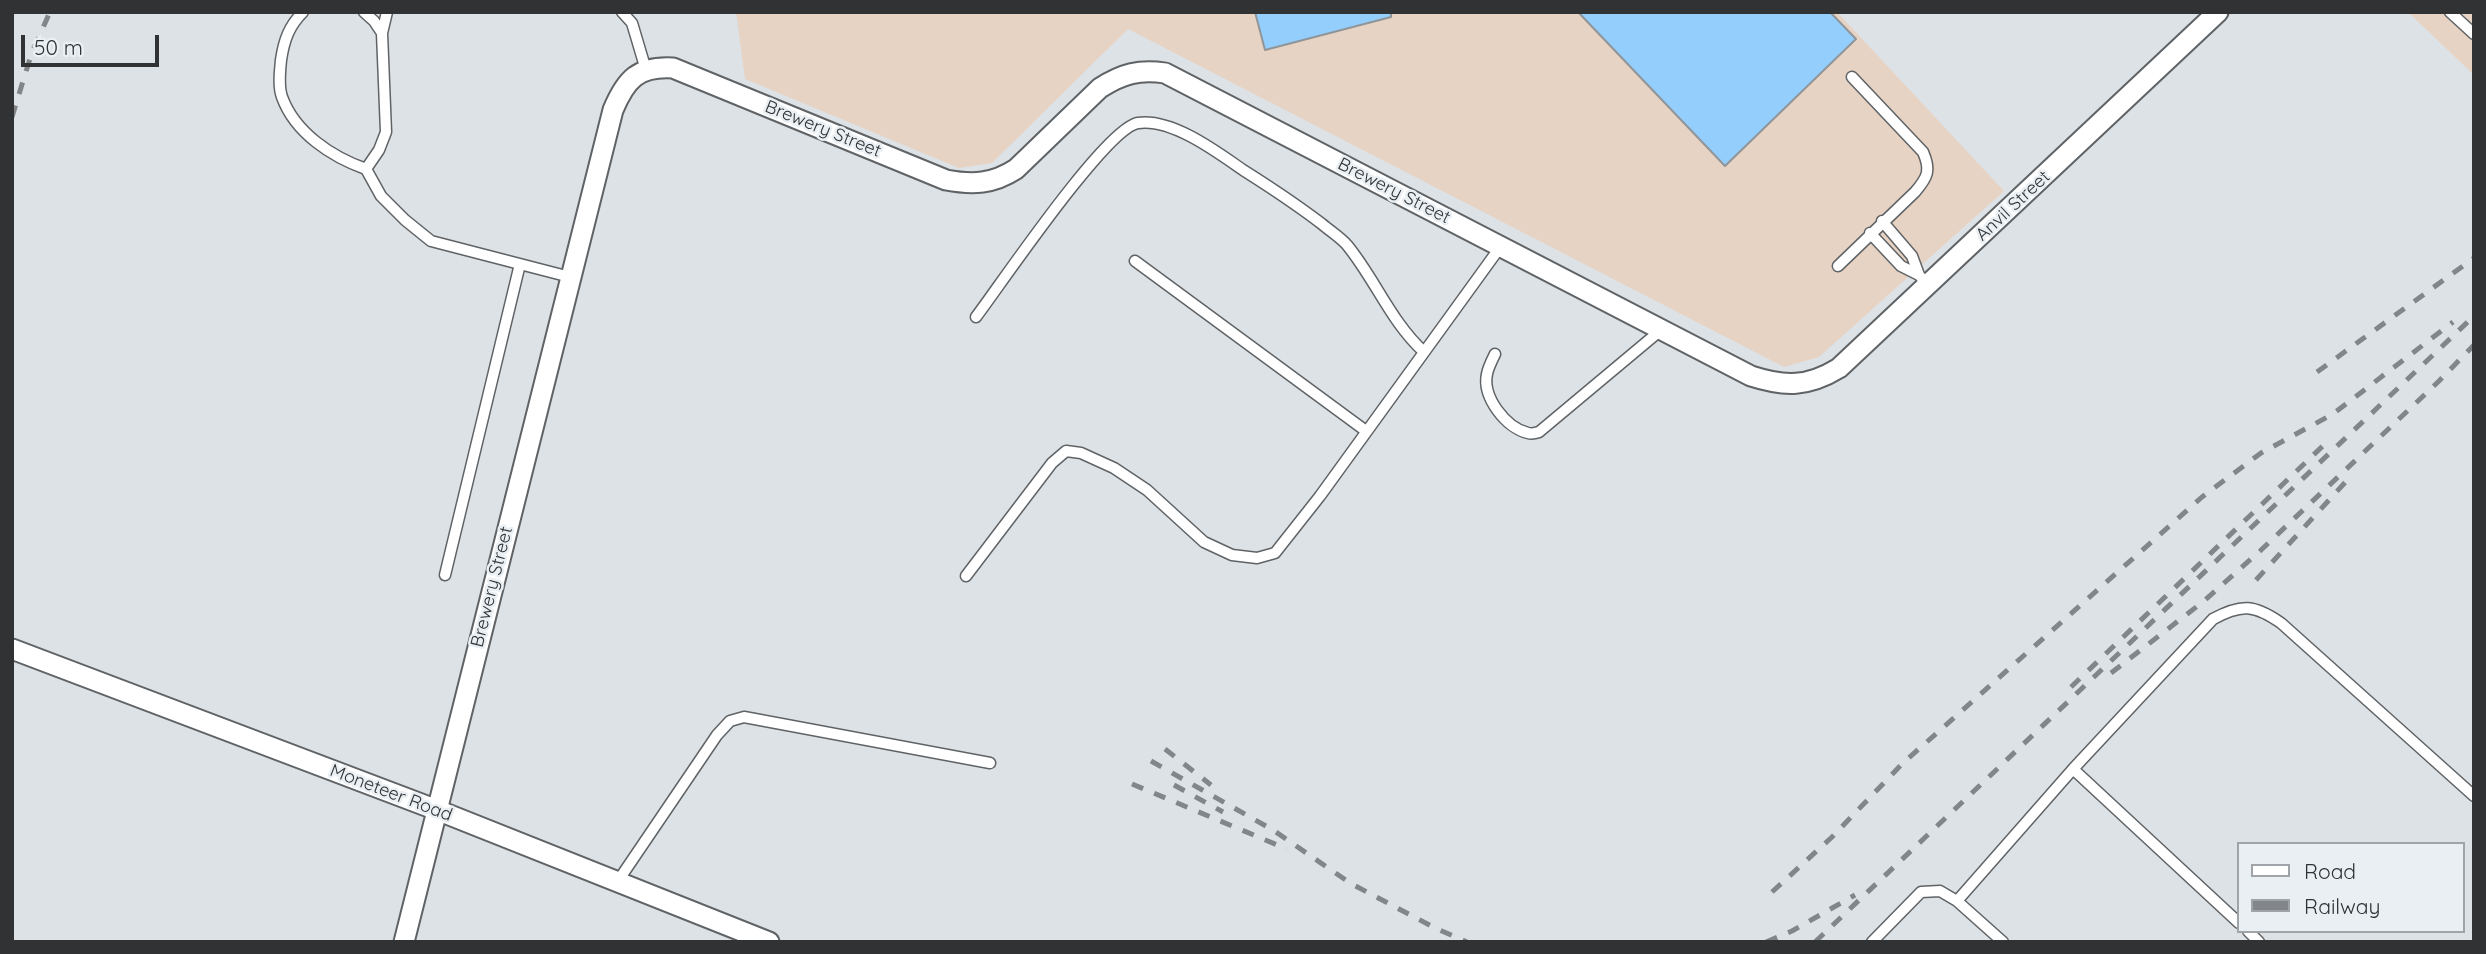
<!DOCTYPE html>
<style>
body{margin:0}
#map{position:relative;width:2486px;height:954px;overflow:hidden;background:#dde2e6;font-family:Quicksand,sans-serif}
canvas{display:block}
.frame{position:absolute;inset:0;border:14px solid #303234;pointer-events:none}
.legend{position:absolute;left:2237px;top:842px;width:228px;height:91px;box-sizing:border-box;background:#eaeff3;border:2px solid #a0a3a7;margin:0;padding:9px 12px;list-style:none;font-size:21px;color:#303234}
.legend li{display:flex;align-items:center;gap:14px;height:35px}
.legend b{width:35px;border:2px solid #a0a3a7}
.scale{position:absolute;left:21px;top:35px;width:138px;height:32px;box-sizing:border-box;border:4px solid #303234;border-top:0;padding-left:9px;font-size:21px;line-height:24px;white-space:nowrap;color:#303234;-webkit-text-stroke:5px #eaeff3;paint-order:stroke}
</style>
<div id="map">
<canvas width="2486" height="954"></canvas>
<div class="frame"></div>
<ul class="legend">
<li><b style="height:9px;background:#fff"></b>Road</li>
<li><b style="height:9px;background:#838689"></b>Railway</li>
</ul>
<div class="scale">50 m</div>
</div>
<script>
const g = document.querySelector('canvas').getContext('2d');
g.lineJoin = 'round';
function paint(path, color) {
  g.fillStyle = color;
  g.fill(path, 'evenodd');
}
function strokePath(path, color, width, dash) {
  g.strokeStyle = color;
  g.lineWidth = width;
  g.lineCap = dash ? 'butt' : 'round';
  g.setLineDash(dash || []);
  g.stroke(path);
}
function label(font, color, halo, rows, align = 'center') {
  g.font = font + ' Quicksand,sans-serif';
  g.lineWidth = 5;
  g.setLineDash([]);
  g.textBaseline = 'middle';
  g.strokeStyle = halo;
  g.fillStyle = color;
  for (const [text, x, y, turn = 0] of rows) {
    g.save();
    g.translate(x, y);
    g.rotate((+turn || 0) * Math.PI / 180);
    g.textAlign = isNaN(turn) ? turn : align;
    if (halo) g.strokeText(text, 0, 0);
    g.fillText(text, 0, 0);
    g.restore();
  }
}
const industrial = new Path2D(`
 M736,12H1837L2004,191L1819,357L1784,367L1128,29L992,163L959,168L745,79Z
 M2408,12H2474V75Z`);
const building = new Path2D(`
 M1255,12H1391V17L1265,50Z
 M1578,12H1830L1856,39L1725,166Z`);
const lane = new Path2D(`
 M303,12C289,26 284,40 281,60C280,71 278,86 282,97C295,133 332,157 366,169L381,196L405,220L431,241L570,277
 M364,12L374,21L382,33L386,132L379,150L366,169
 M622,12L632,23L646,70
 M2450,12L2474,34
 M382,33L387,12
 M1882,221L1912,256L1919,275L1928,285
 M1870,233L1901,266L1919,275
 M1135,261L1366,431
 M1838,266L1915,192C1928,177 1931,170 1923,152L1852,77
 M976,317C1001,284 1106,128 1138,123C1172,118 1217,152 1243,170C1270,187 1297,205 1322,224C1330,231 1340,237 1347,245C1375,279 1391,322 1424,352
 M1495,354C1492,360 1488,368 1487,374C1482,397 1506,428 1528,433C1532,434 1536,433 1539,432L1661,330
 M445,575L520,264
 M966,576L1052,463L1066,451L1081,453L1114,468L1147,490L1204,542L1232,555L1257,558L1275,553L1320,496L1501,246
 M2073,769L2239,923
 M618,881L717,735L730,721L744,717L990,763
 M1957,901L2073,769L2213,619C2242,603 2255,605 2281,623L2474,796
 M2248,931L2259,942
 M1872,942L1921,892L1940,891L1957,901L2003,942`);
const street = new Path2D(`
 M12,649L437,810L769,942
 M404,942L613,110C626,79 638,66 673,68L946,180C973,185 993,184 1016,169L1100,88C1122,74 1139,69 1165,73L1751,376C1785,387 1808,387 1839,368L2218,12`);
const rail = new Path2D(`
 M12,117L32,52L50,12
 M2317,372L2474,258
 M2256,580L2351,476
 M2111,673L2204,601L2260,551L2439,381L2474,345
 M2071,687L2329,440
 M1165,749L1211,785
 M1151,761L1273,830L1350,883L1435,928L1467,942
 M1132,784L1287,849
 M1174,785L1223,812
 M1772,892L1832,837L1902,764L2202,497L2261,453L2333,414L2453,322
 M1766,942L1792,931L1855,895
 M1815,942L2474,316`);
const streetNames = [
 ["Brewery Street",823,129,22],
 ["Brewery Street",1394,191,27],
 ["Anvil Street",2013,206,-43],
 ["Brewery Street",492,587,-76],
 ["Moneteer Road",391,793,21]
];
paint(industrial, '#e7d3c4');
paint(building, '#94cefc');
strokePath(building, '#909599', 2);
strokePath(lane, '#5f6366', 13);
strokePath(street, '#5f6366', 23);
strokePath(lane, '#fff', 10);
strokePath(street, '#fff', 19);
strokePath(rail, '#838689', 5, [12, 12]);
label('18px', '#303234', '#eaeff3', streetNames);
</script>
